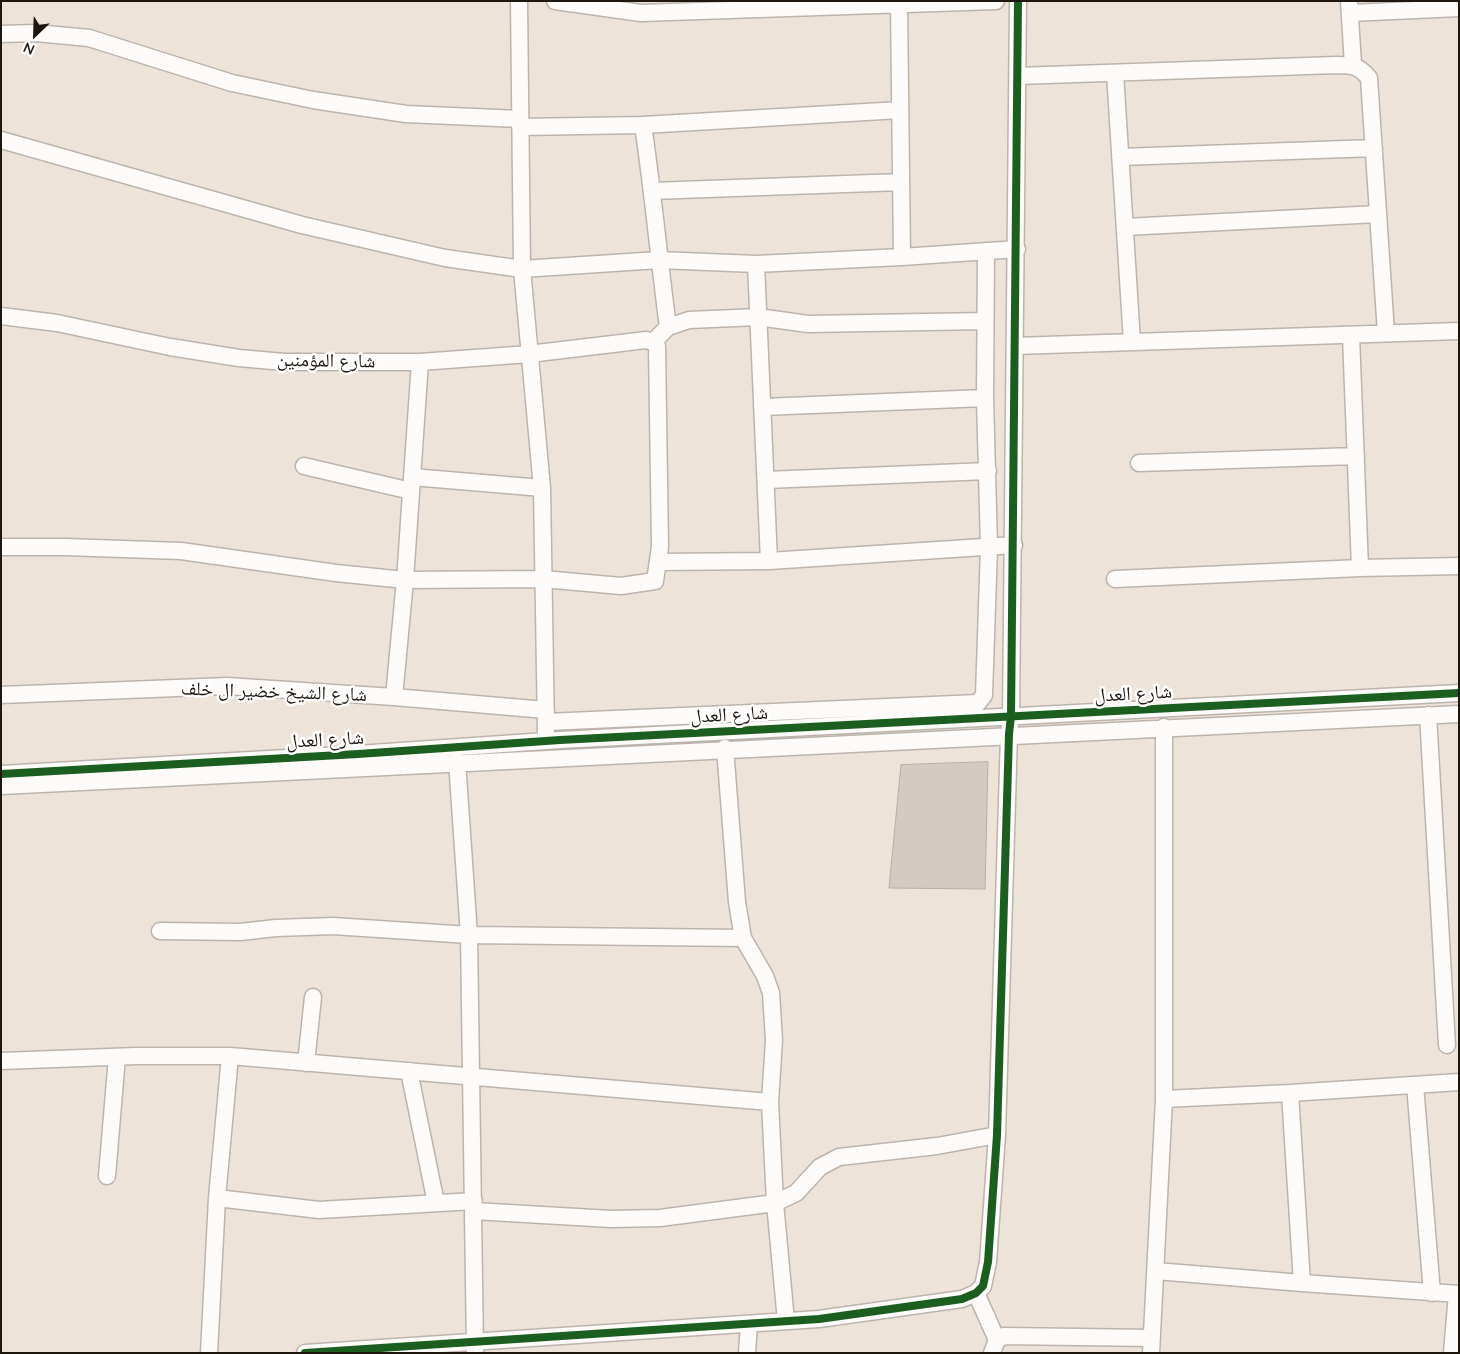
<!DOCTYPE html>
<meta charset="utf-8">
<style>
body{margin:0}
#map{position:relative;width:1460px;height:1354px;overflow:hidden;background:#eee3d9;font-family:Mulish,sans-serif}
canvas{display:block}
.frame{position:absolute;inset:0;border:2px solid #1d1710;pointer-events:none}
.north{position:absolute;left:10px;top:10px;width:50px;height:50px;-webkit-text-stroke:4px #fff;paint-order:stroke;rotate:204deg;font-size:14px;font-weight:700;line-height:20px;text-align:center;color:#1d1710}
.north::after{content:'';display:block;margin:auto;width:18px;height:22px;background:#1d1710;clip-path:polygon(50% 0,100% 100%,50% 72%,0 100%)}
</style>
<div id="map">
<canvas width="1460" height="1354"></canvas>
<div class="frame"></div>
<div class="north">N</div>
</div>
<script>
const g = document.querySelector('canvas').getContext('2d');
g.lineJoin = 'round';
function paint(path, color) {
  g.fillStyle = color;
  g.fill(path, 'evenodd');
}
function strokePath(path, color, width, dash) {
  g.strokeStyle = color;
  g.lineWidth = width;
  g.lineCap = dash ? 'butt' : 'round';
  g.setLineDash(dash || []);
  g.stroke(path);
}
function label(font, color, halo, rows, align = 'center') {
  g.font = font + ' Mulish,"Noto Naskh Arabic",sans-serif';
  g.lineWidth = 5;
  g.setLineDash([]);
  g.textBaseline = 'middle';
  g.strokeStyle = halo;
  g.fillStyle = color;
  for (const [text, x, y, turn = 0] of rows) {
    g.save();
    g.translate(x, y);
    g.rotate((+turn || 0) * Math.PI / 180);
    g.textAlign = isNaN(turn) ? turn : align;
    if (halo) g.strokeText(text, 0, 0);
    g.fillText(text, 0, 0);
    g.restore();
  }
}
const building = new Path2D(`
 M988,762L985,889L889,888L901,765Z`);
const minor = new Path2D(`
 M519,1L522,269L542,488L546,733
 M555,1L641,13L996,1
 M1349,1L1353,65
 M899,5L902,257
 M1350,13L1459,8
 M1,34L36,33L89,38L232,83L313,100L406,114L520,119
 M1115,73L1132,342
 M1018,76L1336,65C1352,65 1358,65 1369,78L1386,333
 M643,125C653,192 659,260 668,327
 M520,127L643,125L900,110
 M1,140L302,225L445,258L522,269L659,260L756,264L902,257L1017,249
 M1120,157L1374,148
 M652,191L901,182
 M1125,227L1378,214
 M756,264L769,561
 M1,316L57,323L170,347L239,358L284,362H420L529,354L646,340L653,342
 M1351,335L1360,568
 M653,342L668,327L689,320L758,317L808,324L985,321
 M1016,346L1459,331
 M762,407L985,398
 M1139,463L1356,456
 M304,466L411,491
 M412,477L542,488
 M766,480L988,471
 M1,547H65L181,551L336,573L405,580L543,579L621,586L655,581L660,547L657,346L653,342
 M659,562L769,561L1014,545
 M1115,579L1360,568L1459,566
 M1,695L227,686L394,697L546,710
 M394,697L405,580L420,362
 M1428,715L1447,1045
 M546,722L978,703L984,695L989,547L985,398L986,251
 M725,748L737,902L743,938L765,976L771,993L774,1040L770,1102L775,1203L786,1321
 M457,761L469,935L475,1351
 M1,774L358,754L560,740L1459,693
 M1,786C487,759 973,734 1459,714
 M160,931L240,932L276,928L333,926L469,935L743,938
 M1,1061L136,1056H230L770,1102
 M306,1063L313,997
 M409,1071L436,1203
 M1415,1085L1432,1293
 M1290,1093L1302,1283
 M1164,1099L1290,1093L1459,1082
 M107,1176L117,1057
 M217,1198L319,1210L474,1201
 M474,1211L611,1219L660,1218L775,1203L796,1193L820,1167L839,1157L937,1146L997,1135
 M1156,1271L1302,1283L1459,1294
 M976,1293L997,1340
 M209,1353L217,1198L230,1056
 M305,1353L819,1319L962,1299L976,1293L983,1286L988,1262L997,1135L1009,734L1011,716L1018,1
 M747,1353L749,1324
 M992,1353L997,1340L1004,1336L1152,1338
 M1151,1353L1164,1099V727
 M1452,1353L1457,1294`);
const cycleway = new Path2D(`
 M1,774L358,754L560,740L1459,693
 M305,1353L819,1319L962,1299L976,1293L983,1286L988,1262L997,1135L1009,734L1011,716L1018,1`);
const streetNames = [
 ["شارع المؤمنين",326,361,1],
 ["شارع الشيخ خضير ال خلف",274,692,2],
 ["شارع العدل",1133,694,-3],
 ["شارع العدل",729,715,-3],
 ["شارع العدل",325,740,-3]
];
paint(building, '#d3cac2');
strokePath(building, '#b6aea6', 1);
strokePath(minor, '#bcb4ac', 19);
strokePath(minor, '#fcfbf9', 16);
strokePath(cycleway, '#1b5e20', 8);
label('19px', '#1d1710', '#fff', streetNames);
</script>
